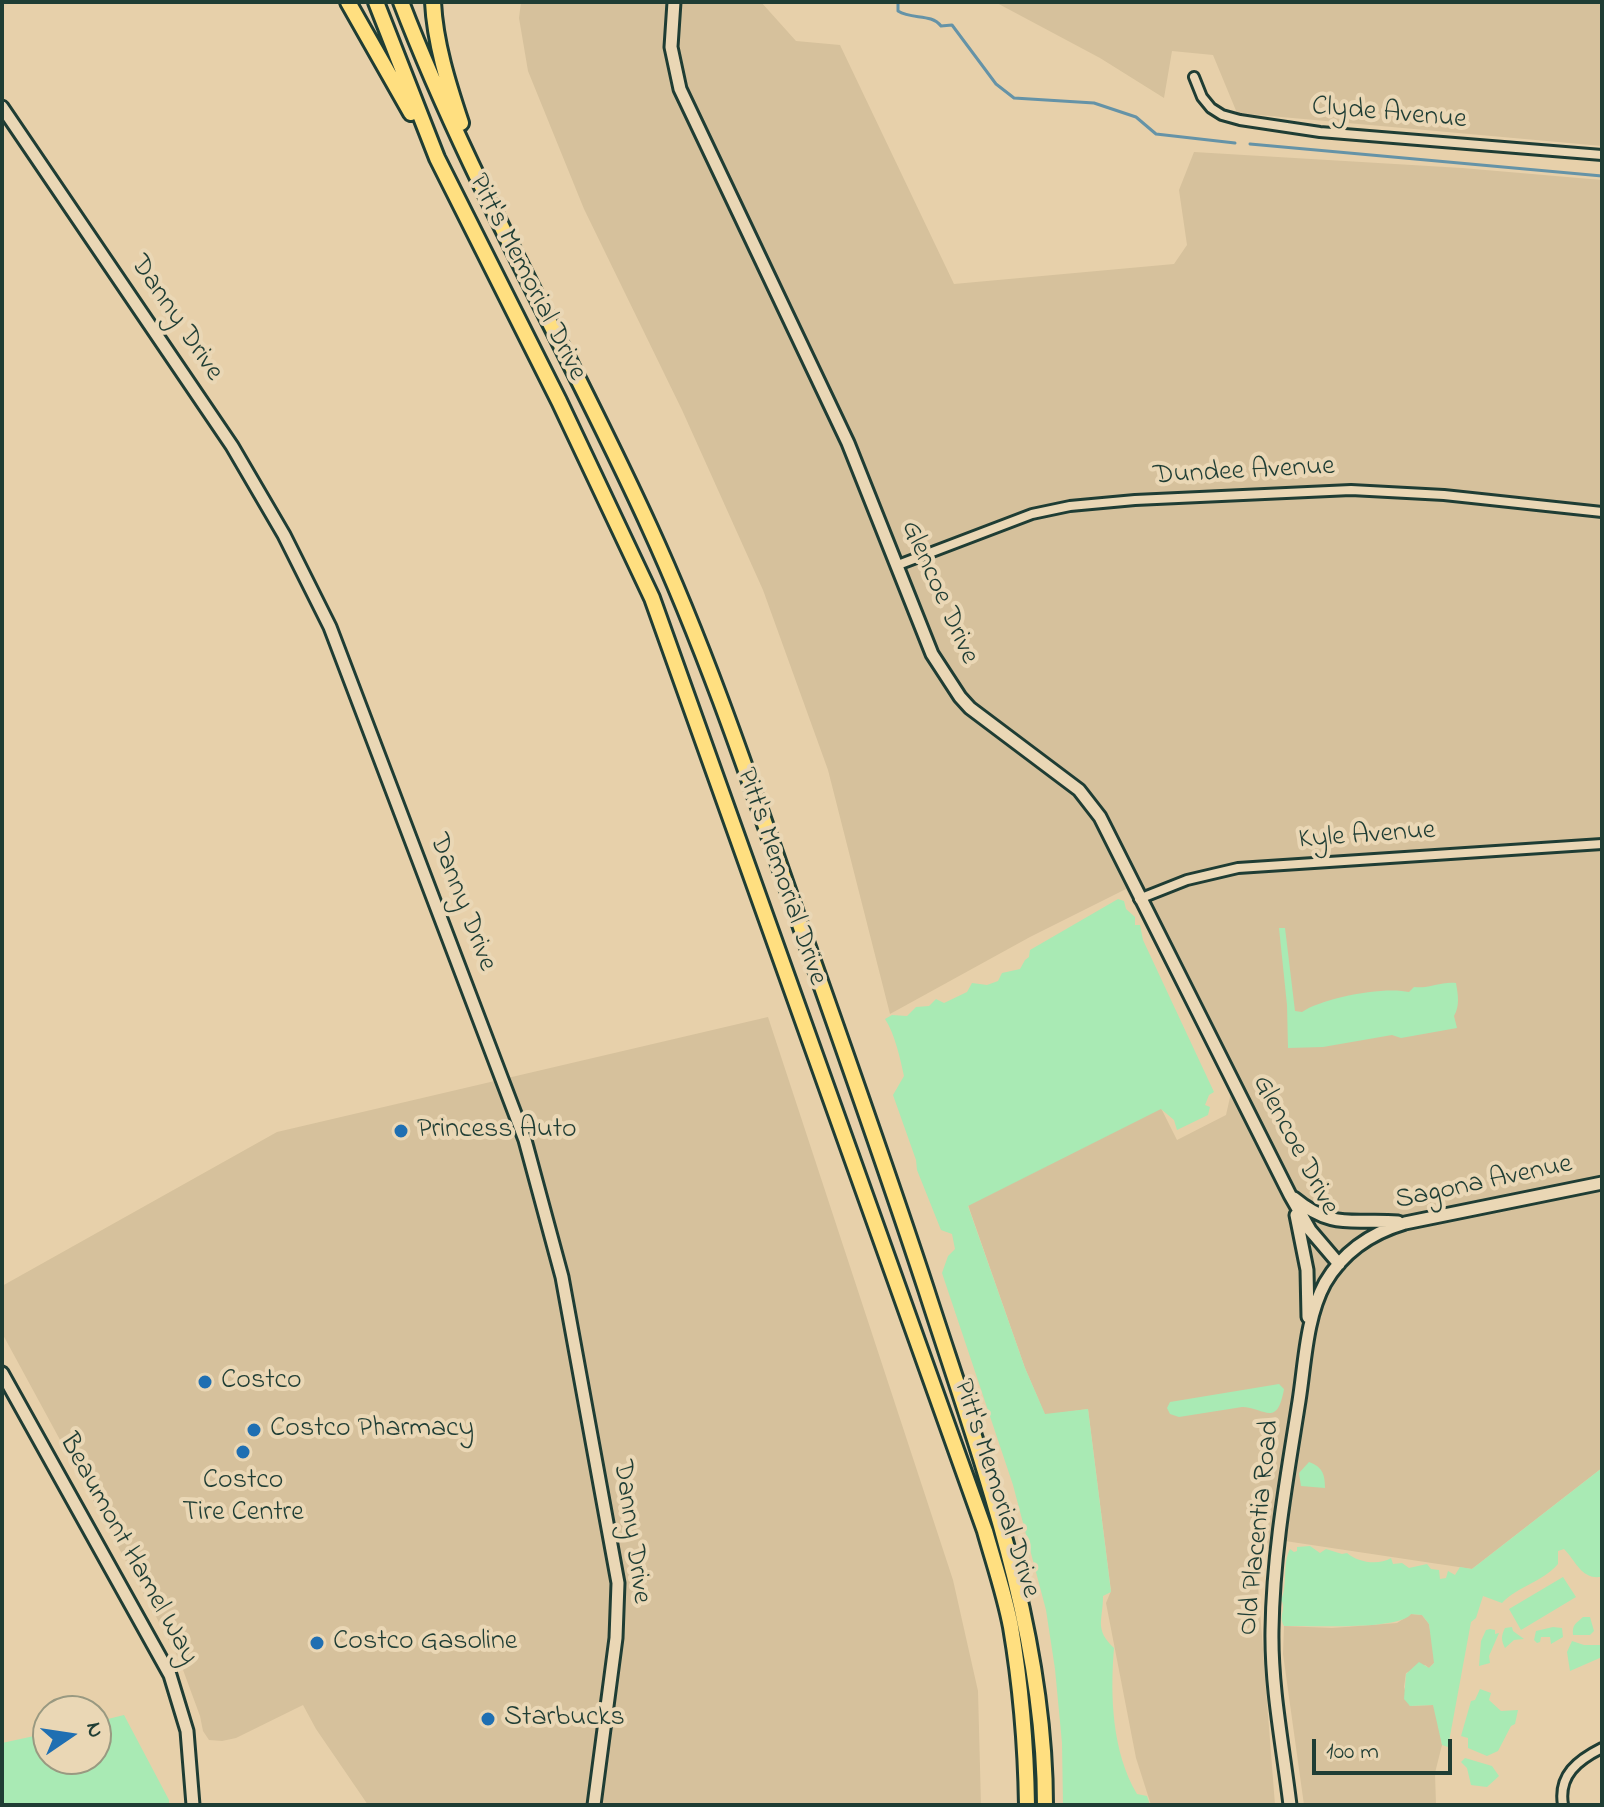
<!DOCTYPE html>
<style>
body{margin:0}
#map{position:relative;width:1604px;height:1807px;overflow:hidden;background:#e7d0aa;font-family:"Indie Flower",sans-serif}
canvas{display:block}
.frame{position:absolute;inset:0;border:4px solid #1f3d34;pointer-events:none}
.north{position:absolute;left:32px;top:1695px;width:80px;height:80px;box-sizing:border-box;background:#ead7b5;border:2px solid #999981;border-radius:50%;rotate:77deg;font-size:22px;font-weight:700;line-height:32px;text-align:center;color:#1f3d34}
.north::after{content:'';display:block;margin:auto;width:28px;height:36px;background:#1f6fb2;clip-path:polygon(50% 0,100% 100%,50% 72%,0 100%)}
.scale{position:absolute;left:1312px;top:1739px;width:140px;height:36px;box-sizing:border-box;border:4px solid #1f3d34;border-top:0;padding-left:10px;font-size:24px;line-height:28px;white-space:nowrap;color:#1f3d34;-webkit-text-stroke:6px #ead7b5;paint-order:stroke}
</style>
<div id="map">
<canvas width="1604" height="1807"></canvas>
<div class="frame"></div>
<div class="north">N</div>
<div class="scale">100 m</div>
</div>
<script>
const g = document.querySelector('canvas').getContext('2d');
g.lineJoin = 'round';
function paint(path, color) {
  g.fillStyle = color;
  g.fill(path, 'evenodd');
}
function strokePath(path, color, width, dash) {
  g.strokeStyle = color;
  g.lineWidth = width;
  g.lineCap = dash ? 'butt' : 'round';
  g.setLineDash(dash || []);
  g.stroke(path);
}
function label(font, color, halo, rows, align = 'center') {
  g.font = font + ' "Indie Flower",sans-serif';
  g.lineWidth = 8;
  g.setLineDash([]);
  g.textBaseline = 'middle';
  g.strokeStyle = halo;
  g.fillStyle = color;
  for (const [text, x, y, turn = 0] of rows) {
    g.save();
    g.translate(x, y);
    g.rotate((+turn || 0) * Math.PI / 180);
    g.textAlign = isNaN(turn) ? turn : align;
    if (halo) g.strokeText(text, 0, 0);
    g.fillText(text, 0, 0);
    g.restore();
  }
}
const built = new Path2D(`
 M521,2H761L796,41L840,45L954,284L1174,264L1187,245L1179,190L1194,152L1462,168L1602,180V1468L1472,1569L1285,1541L1261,1552L1257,1572L1275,1805H1151L1136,1758L1106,1603L1111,1591L1088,1409L1045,1415L1025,1368L968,1205L1161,1108L1177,1140L1226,1115L1231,1093L1126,889L1030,937L890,1014L828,770L763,590L682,410L584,209L528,71L519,18Z
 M995,2H1602V146L1237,113L1213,55L1172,51L1164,98L1100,58Z
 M768,1017L953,1580L978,1691L981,1805H368L316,1729L303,1705L236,1738L222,1741L209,1740L203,1731L200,1716L179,1659L2,1333V1286L277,1132Z
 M1411,1614L1422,1615L1429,1624L1435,1657L1434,1663L1429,1668L1425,1665L1406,1673L1404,1687L1410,1706L1433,1705L1436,1711L1442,1745L1435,1773L1436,1805H1304L1283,1654L1284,1626L1332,1628L1397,1623Z`);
const green = new Path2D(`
 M1118,899L1124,901L1126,909L1135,917V925H1140L1143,940L1214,1092L1209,1095L1205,1105L1210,1107L1208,1115L1177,1130L1174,1120L1161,1109L968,1206L1025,1368L1045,1414L1088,1409L1111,1592L1103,1596C1103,1621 1094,1629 1114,1648C1110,1696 1112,1752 1137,1794L1147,1796L1150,1805H1063L1062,1743L1055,1669L1046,1610L1013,1485L942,1273L948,1256L955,1249L952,1234L941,1230L917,1170L916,1160L893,1095L904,1076C900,1058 895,1034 885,1019L892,1015L907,1016L916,1007L929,1006L936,999L944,1003L967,992L972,983L987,985L998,981L1002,973L1020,969L1025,960L1029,957L1030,950Z
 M1279,928H1285L1295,1011L1302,1012C1322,998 1384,986 1409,992L1414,987C1428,989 1442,981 1456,983C1458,995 1460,1005 1454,1016L1457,1028L1401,1038L1392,1035L1323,1047L1288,1048L1287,1005Z
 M1279,1384L1284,1389C1277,1429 1264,1407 1242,1407L1179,1417L1170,1414L1167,1408L1170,1402Z
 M1309,1462C1323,1467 1325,1475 1325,1488L1301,1486L1299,1473Z
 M1602,1468V1574L1600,1577C1581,1579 1576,1561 1564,1549L1558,1551V1564C1541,1583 1518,1586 1502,1603L1483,1596L1476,1618L1471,1622L1448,1747L1442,1745L1433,1705L1410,1706L1404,1699L1406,1674L1419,1662L1429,1668L1434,1663L1429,1624L1422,1615L1411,1614C1399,1631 1306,1625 1284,1626C1278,1616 1287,1608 1281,1600C1288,1586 1282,1564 1290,1549L1294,1552L1297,1551V1547L1310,1546L1320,1553L1326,1549L1342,1554L1347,1553C1357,1562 1378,1566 1391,1558L1393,1564L1402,1563L1409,1568L1427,1564L1431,1569L1439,1570L1440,1579L1446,1578L1448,1571L1455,1575L1460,1567L1472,1569Z
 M1563,1577L1576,1597L1521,1630L1509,1609Z
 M1583,1617H1590L1594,1631L1590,1635H1573C1572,1624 1576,1624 1583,1617Z
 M1512,1627L1513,1631L1524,1639L1514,1640L1505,1648C1501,1640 1501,1636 1505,1628Z
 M1553,1627L1562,1628L1563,1637L1551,1644L1550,1637H1541L1540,1642L1537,1643L1534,1640L1536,1631Z
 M1490,1629L1495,1630V1634L1499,1633L1489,1656L1490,1663L1479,1666L1481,1641L1486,1630Z
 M1572,1641L1584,1645H1600L1602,1657L1570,1671L1567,1652Z
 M1480,1689L1491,1693L1489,1700L1501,1711L1518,1710L1515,1724L1511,1726L1498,1751L1487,1756L1468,1748V1738L1461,1736L1471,1701L1475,1700Z
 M124,1715L169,1800V1805H2V1743L48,1733V1759H96V1722Z
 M1465,1758L1492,1766L1499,1776L1487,1787L1471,1785L1467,1768L1461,1762Z`);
const stream = new Path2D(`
 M898,2V11C912,20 931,13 941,26L952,25L996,84L1014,98L1094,103L1136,117L1156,134L1235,143
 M1250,144L1602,176`);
const street = new Path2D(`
 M1194,77L1202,97L1211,108L1222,115L1240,120L1320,132L1602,155
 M898,565L1032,514L1070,506L1135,500L1351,490L1444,495L1602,512
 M1139,899L1187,880L1238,868L1602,844
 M1563,1805C1558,1775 1578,1760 1602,1748`);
const secondary = new Path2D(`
 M674,2L671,47L680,89L848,443L932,654L960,697L970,708L1079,790L1100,817L1290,1195L1310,1230L1339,1264
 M2,107L232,446L284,535L330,627L525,1140L562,1277L618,1583L616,1638L594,1805
 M1294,1198C1334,1231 1353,1218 1398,1222
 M1296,1215L1307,1270L1308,1317
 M2,1373L170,1675L187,1731L193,1805
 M1290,1805C1283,1747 1271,1688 1272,1630C1273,1553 1287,1477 1299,1401C1305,1363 1306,1318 1325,1283C1343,1252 1371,1233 1405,1223L1602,1183`);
const highway = new Path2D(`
 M348,2L411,113
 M376,2L437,158L559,401L652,598L985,1531C994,1563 1005,1595 1011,1627C1021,1686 1026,1745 1027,1805
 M401,2C470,182 569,350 649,526C704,646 747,772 790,896C836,1027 883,1158 926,1289C980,1457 1045,1627 1045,1805
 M433,2C435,43 448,84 461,123`);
const markers = [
 [401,1131,8,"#1f6fb2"],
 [205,1382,8,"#1f6fb2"],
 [254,1430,8,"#1f6fb2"],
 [243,1452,8,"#1f6fb2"],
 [317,1643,8,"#1f6fb2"],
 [488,1719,8,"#1f6fb2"]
];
const streetNames = [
 ["Clyde Avenue",1389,115,5],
 ["Pitt's Memorial Drive",526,278,63],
 ["Danny Drive",175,319,56],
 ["Dundee Avenue",1244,473,-3],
 ["Glencoe Drive",938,593,66],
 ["Kyle Avenue",1367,837,-4],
 ["Pitt's Memorial Drive",780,877,71],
 ["Danny Drive",461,903,69],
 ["Glencoe Drive",1294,1146,62],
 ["Sagona Avenue",1484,1184,-12],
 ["Pitt's Memorial Drive",995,1489,72],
 ["Old Placentia Road",1261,1528,-84],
 ["Danny Drive",630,1532,82],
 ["Beaumont Hamel Way",127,1550,61]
];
const poiNames = [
 ["Princess Auto",417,1131],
 ["Costco",221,1382],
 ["Costco Pharmacy",270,1430],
 ["Costco",243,1482,"center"],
 ["Tire Centre",243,1514,"center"],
 ["Costco Gasoline",333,1643],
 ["Starbucks",504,1719]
];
paint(built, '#d6c19c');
paint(green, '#a9eab4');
strokePath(stream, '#6593a7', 3);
strokePath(street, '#1f3d34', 14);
strokePath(secondary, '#1f3d34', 17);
strokePath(highway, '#1f3d34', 20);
strokePath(street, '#ead7b5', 8);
strokePath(secondary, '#ead7b5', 11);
strokePath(highway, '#ffdf80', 14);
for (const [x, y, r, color] of markers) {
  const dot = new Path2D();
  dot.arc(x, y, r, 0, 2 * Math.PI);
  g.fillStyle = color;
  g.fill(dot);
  strokePath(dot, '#ead7b5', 3);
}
label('28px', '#1f3d34', '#ead7b5', streetNames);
label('28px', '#1f3d34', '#ead7b5', poiNames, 'left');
</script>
